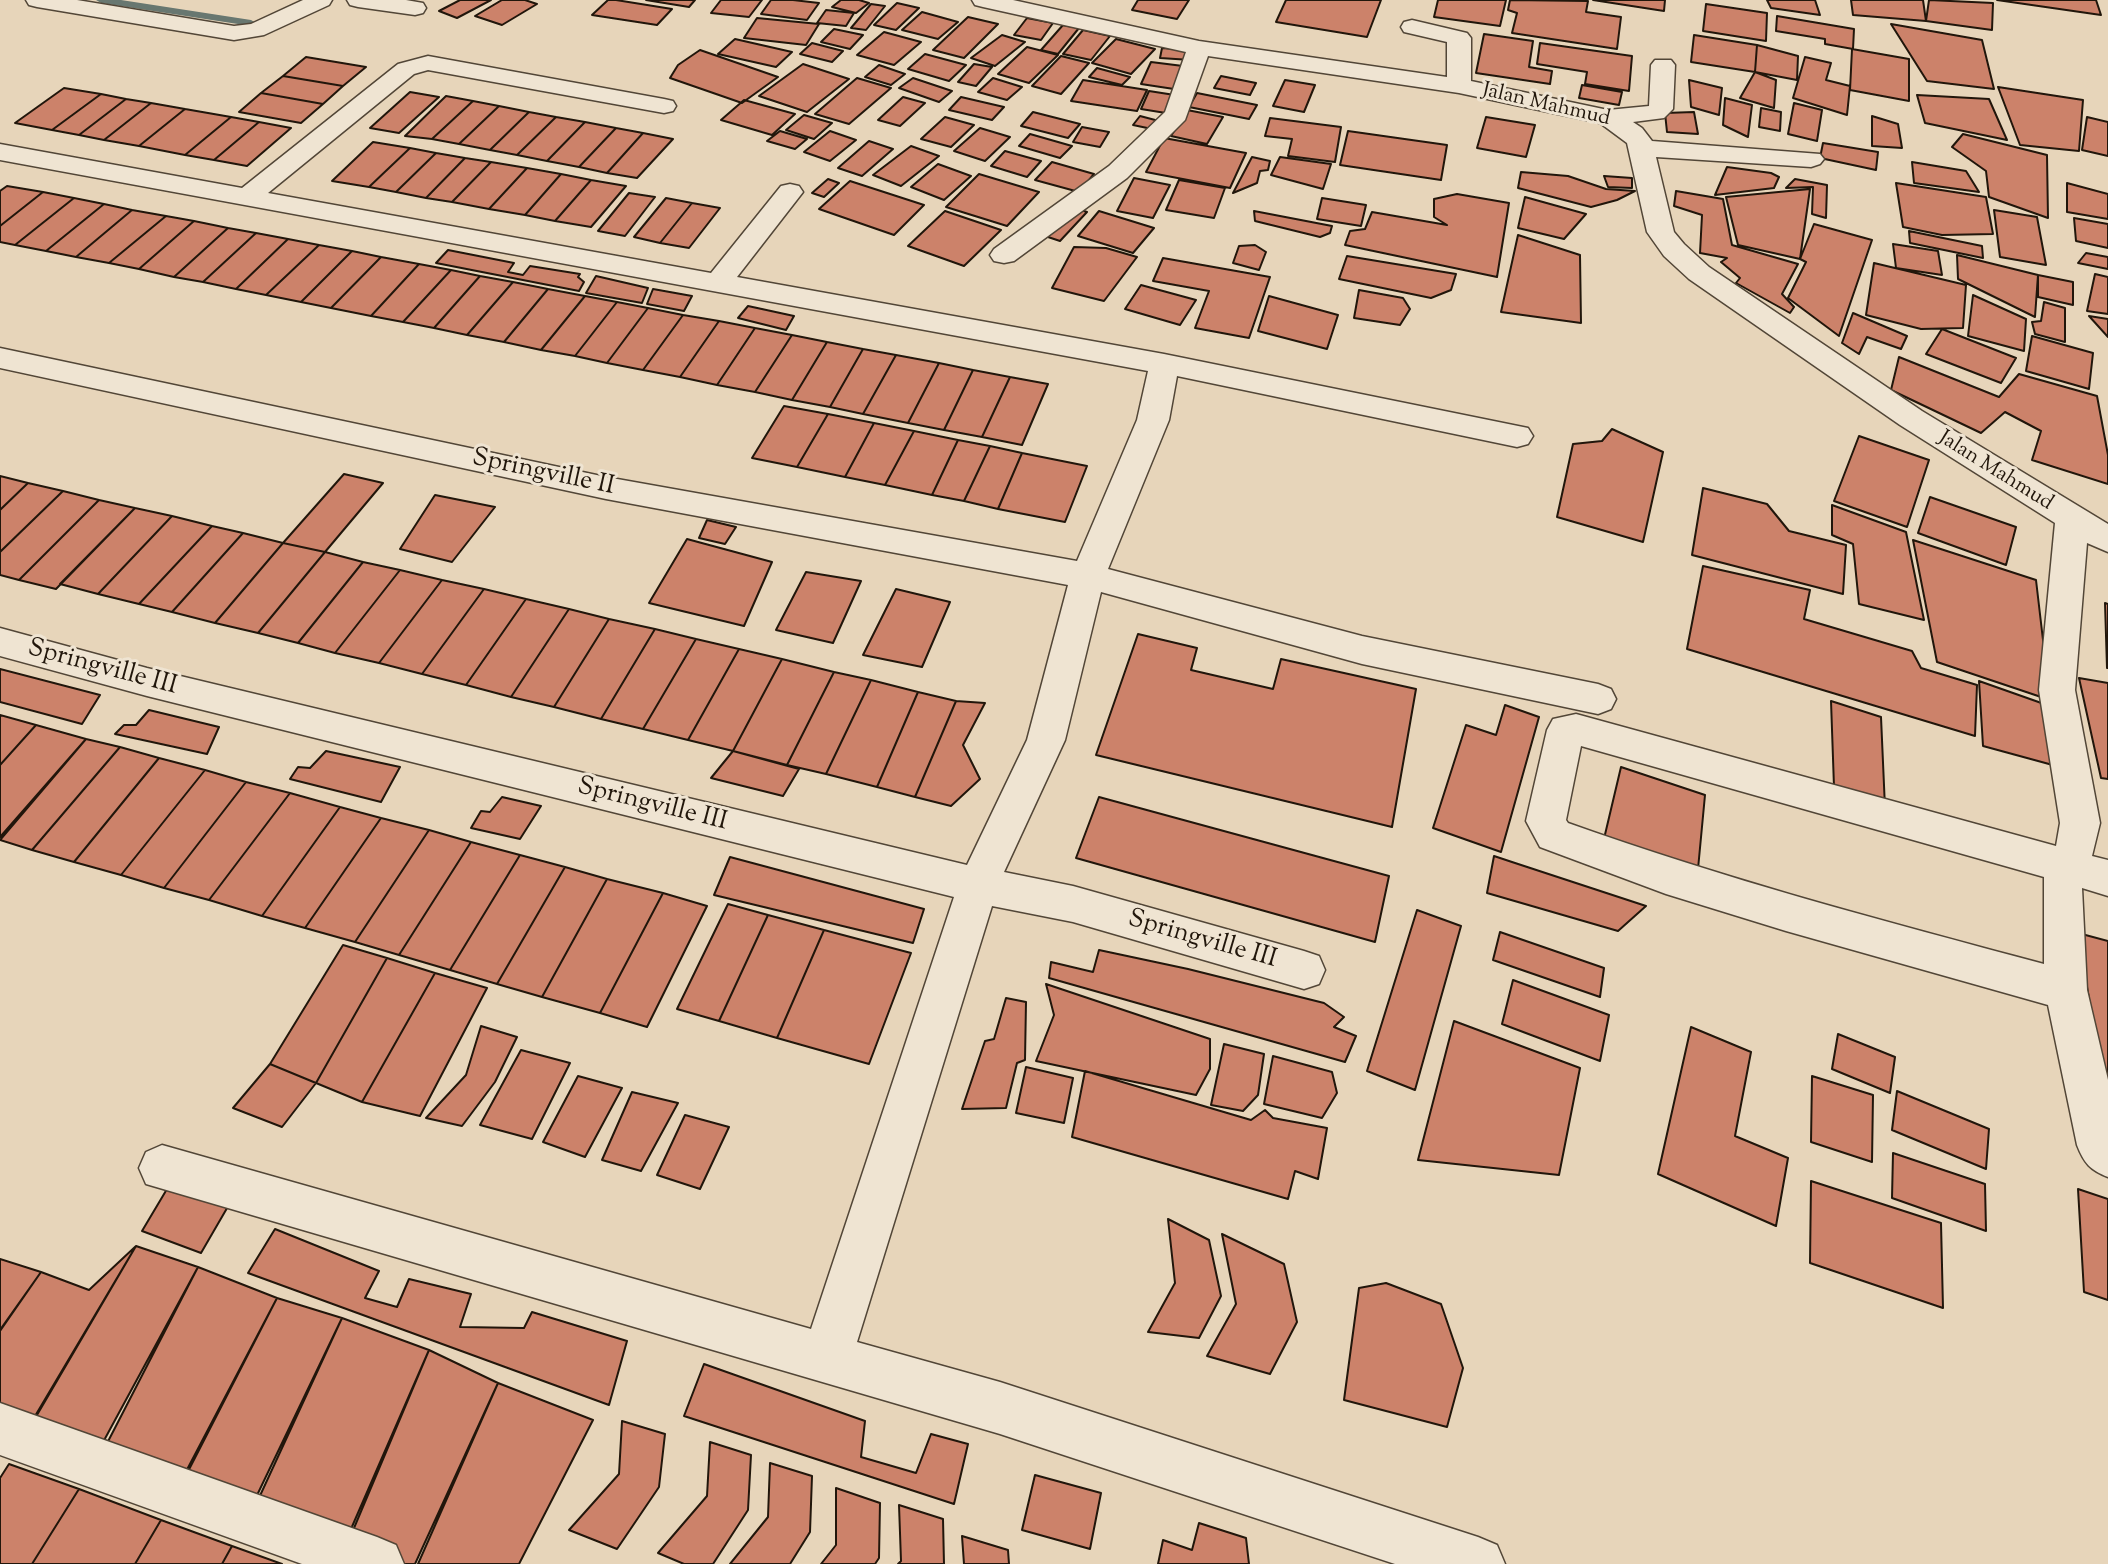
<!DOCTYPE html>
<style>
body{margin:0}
canvas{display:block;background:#e7d5ba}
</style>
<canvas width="2108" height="1564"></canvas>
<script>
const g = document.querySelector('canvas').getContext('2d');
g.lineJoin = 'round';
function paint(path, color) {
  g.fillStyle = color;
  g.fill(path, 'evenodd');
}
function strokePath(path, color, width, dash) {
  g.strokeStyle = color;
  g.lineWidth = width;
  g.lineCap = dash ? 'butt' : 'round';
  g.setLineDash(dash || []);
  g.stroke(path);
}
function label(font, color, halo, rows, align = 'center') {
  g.font = font + ' "Sorts Mill Goudy",serif';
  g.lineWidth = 6;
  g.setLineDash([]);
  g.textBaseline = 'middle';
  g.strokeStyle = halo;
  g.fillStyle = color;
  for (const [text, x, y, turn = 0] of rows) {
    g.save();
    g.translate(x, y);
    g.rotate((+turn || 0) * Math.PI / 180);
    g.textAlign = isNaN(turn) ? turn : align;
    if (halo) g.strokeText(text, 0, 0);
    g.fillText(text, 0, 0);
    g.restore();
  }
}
const stream = new Path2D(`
 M96,0H121L251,20L256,23L251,26L101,3Z`);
const building = new Path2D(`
 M460,0H491L457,18L439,11Z
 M502,0H525L537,4L502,25L475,16Z
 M608,0H616L672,9L657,25L592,15Z
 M646,0H695L689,7Z
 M721,0H762L749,17L711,13Z
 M771,0H793L819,3L807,20L761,14Z
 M841,0H859L869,3L856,13L832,7Z
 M1138,0H1189L1177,19L1132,10Z
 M1286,0H1381L1367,37L1276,22Z
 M1438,0H1506L1500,26L1434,17Z
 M1510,0L1588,1L1586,12L1621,17L1617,49L1512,33L1517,13L1508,10Z
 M1593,0H1665L1664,11Z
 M1767,0H1815L1820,15L1771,8Z
 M1851,0H1923L1926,21L1853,15Z
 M1929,0L1993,3L1992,30L1926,21Z
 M2096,0L2101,15L1997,0Z
 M897,3L919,8L896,30L874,25Z
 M871,4L885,6L866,30L851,28Z
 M1706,4L1767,13L1766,41L1703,31Z
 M826,10L854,13L846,26L817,23Z
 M922,12L958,22L938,39L902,30Z
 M1777,16L1854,29L1853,49L1825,44V39L1776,31Z
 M968,17L998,24L964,58L933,50Z
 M757,18L819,24L806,45L744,38Z
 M1027,18L1053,23L1041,40L1014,35Z
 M1891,24L1982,40L1994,89L1927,81Z
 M1063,25L1079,28L1058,54L1041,50Z
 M834,29L863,35L850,49L821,42Z
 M1083,30L1110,36L1091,60L1063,54Z
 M884,32L921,42L894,65L857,55Z
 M1484,34L1533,41L1529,67L1552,71L1550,84L1476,73Z
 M1002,35L1025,42L995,66L971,58Z
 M1694,35L1757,45L1755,72L1691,62Z
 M735,39L792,52L776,67L718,54Z
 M1116,39L1155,49L1131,74L1092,63Z
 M812,43L843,51L832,62L800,54Z
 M1540,43L1632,56L1629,91L1585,84L1587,72L1537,64Z
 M1757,45L1798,56L1797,80L1755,72Z
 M1027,47L1058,55L1029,83L998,74Z
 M1162,48L1192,50L1191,60L1160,58Z
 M1852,49L1909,59V101L1850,90Z
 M700,50L778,77L742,103L670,78L678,65Z
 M925,54L966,65L949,81L908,69Z
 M1061,56L1089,63L1061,94L1032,86Z
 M306,57L366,67L343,86L283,76Z
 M1805,57L1831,63L1826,80L1850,86L1847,115L1793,98Z
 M1151,62L1183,66L1174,89L1141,84Z
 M803,64L849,79L807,112L759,96Z
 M974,64L992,67L976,86L958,82Z
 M879,65L905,74L891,85L865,77Z
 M1097,68L1130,77L1122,85L1089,77Z
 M1755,72L1776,80L1774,108L1740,98Z
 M283,76L343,86L323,104L261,93Z
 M1221,76L1256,83L1250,95L1214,88Z
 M857,78L891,88L849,124L815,114Z
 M913,78L952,91L939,102L899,88Z
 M993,78L1022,87L1007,100L978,92Z
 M1083,80L1147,90L1137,111L1071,101Z
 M1285,80L1315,85L1304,112L1273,106Z
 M1689,80L1722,88L1719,115L1691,107Z
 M1582,85L1622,92L1619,105L1579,98Z
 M1998,87L2083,100L2079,151L2020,145Z
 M64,88L101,94L52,130L15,123Z
 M1149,91L1181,96L1172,114L1141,109Z
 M410,92L439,97L399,133L370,128Z
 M261,93L323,104L301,123L239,112Z
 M1197,93L1257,105L1249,119L1189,107Z
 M101,94L126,99L79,135L52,130Z
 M1917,95L1989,99L2007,140L1925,123Z
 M446,96L473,101L432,139L405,136Z
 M903,97L925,103L900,126L878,120Z
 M961,97L1004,107L992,120L949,110Z
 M1725,98L1752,105L1748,137L1723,125Z
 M126,99L151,103L104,140L79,135Z
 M744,100L795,114L772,135L721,120Z
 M473,101L499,106L459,144L432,139Z
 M151,103L185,109L139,146L104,140Z
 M1794,103L1822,110L1817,141L1788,134Z
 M499,106L529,112L490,150L459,144Z
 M1761,108L1781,112L1780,131L1759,127Z
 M185,109L231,117L185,155L139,146Z
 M1187,110L1223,117L1207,144L1171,136Z
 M529,112L556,117L517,155L490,150Z
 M1033,112L1080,124L1068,138L1021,126Z
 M1694,112L1698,134L1667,132L1665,113Z
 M804,115L832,123L814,139L786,130Z
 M1140,116L1159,121L1152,129L1133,125Z
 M1872,116L1898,124L1902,148L1872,146Z
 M231,117L259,122L214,160L185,155Z
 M556,117L585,122L547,161L517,155Z
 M945,117L974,125L951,147L921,139Z
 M1486,117L1535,125L1526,157L1477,148Z
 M2087,117L2108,122V156L2082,150Z
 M1270,118L1341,127L1335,162L1288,156L1292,139L1265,136Z
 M259,122L291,128L247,166L214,160Z
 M585,122L616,128L579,167L547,161Z
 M1082,127L1109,132L1100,147L1073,142Z
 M616,128L643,133L607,173L579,167Z
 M980,128L1010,137L985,161L954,151Z
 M780,131L807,139L795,149L767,141Z
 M830,131L856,140L830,161L804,152Z
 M1348,131L1447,145L1441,180L1340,165Z
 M643,133L673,139L637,178L607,173Z
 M1030,134L1072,146L1060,158L1019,146Z
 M1963,134L2047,155L2048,218L1989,197L1986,171L1952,147Z
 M1164,138L1246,153L1230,188L1146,172Z
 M869,141L893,149L862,176L838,168Z
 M373,142L410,148L369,187L332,181Z
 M1823,143L1878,152L1876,170L1820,158Z
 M911,146L939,156L901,186L873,175Z
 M410,148L436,153L396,192L369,187Z
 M1005,151L1041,161L1027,177L991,166Z
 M436,153L465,158L426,198L396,192Z
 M1252,157L1270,161L1268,170L1260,171L1257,183L1233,193Z
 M1280,157L1331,164L1323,189L1271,175Z
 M465,158L491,162L452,202L426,198Z
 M491,162L527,168L489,209L452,202Z
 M1052,162L1094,174L1079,192L1035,180Z
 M1912,162L1966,171L1979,192L1914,183Z
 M938,164L971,176L944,200L911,187Z
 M1727,167L1771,173L1779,177L1774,188L1715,195Z
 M527,168L561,174L525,215L489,209Z
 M1521,172L1568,176L1606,189L1635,191L1617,200L1591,207L1518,188Z
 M561,174L591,180L555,221L525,215Z
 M979,174L1039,192L1007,226L946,207Z
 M1604,176L1632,178V188L1608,187Z
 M1134,178L1170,185L1153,218L1117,211Z
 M828,179L839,183L824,197L812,193Z
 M1795,179L1827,185L1826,218L1812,214L1813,187L1786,188Z
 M591,180L626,186L591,227L555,221Z
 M1179,180L1225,188L1214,218L1166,210Z
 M850,181L924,205L894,235L819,209Z
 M1896,183L1986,197L1993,234L1942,235L1903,227Z
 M2067,183L2108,194V219L2067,212Z
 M7,186L43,192L0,226V191Z
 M1810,189L1800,259L1738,245L1726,197Z
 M1676,191L1723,199L1732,245L1798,264L1782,294L1794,307L1790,313L1736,283L1740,278L1721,262L1727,258L1700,253L1702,215L1674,206Z
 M43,192L74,198L15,245L0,242V226Z
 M629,193L655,197L625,236L598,231Z
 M1457,194L1509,203L1497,277L1345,245L1350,231L1365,229L1372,212L1447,225L1434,217V199Z
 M1525,197L1586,214L1564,239L1518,228Z
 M74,198L104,204L46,251L15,245Z
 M666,198L692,203L660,243L634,237Z
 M1322,198L1366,205L1361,226L1317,219Z
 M692,203L720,208L689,248L660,243Z
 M104,204L132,210L76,257L46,251Z
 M1072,207L1087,212L1060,241L1045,236Z
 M132,210L166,216L109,263L76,257Z
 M1994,210L2037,217L2046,265L2000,257Z
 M945,211L1001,230L964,266L908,246Z
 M1099,211L1154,228L1133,253L1078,236Z
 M1254,211L1332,226L1330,233L1320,237L1255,221Z
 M166,216L194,221L139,269L109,263Z
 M2074,218L2108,224V248L2076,241Z
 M194,221L228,228L174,277L139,269Z
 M1814,224L1872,240L1839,336L1788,298L1806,262L1800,259Z
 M228,228L256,233L203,282L174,277Z
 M1909,231L1982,246L1983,258L1910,243Z
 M256,233L288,239L236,289L203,282Z
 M1518,235L1580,255L1581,323L1501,312Z
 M288,239L319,245L266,295L236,289Z
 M1893,244L1938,251L1942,275L1896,268Z
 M319,245L352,251L301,302L266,295Z
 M1255,245L1266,252L1259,270L1233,263L1239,246Z
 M1074,247L1106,248L1137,257L1104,301L1052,288Z
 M448,250L514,263L508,272L523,275L530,266L580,274L578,277L584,282L579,291L436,263Z
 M352,251L381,257L331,308L301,302Z
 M2086,253L2108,257V269L2078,263Z
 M1957,255L2038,275L2035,317L1958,279Z
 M1347,256L1456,274L1451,290L1431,298L1339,279Z
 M381,257L419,264L371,316L331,308Z
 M1163,258L1270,277L1249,338L1195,328L1209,291L1153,281Z
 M1874,263L1966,285L1963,328L1921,329L1866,315Z
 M419,264L451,270L403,322L371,316Z
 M451,270L480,276L434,328L403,322Z
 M2095,274L2108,277V314L2087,311Z
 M2038,275L2073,282V305L2038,297Z
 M480,276L513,282L467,335L434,328Z
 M596,276L648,288L642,303L586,293Z
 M513,282L548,289L504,342L467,335Z
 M1141,285L1196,300L1180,325L1125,309Z
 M548,289L585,296L541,350L504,342Z
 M653,289L692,296L684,311L647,304Z
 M1359,290L1403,298L1410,309L1400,325L1354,318Z
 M1973,295L2026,319L2024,351L1968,336Z
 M585,296L617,302L575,356L541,350Z
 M1269,296L1338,315L1327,349L1258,331Z
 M617,302L648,308L607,363L575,356Z
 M2044,302L2065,308V342L2035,334L2032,322L2041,321Z
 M748,306L794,316L786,330L738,318Z
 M648,308L683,315L643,370L607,363Z
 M1853,313L1907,336L1901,349L1867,337L1859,354L1842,343Z
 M683,315L719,321L680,377L643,370Z
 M2089,316L2108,319V337Z
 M719,321L755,328L717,385L680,377Z
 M755,328L792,335L755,392L717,385Z
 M1942,329L2016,358L2001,383L1926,354Z
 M792,335L827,342L792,400L755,392Z
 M2032,336L2093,353L2089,389L2026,371Z
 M827,342L863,349L830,407L792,400Z
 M863,349L896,355L863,414L830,407Z
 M896,355L939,363L908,423L863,414Z
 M1899,357L1999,397L2019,374L2097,396L2108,455V484L2032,460L2041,431L2005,412L1981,433L1891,390Z
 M939,363L973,370L944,430L908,423Z
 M973,370L1010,377L982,437L944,430Z
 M1010,377L1048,384L1022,445L982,437Z
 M784,406L828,414L797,467L752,458Z
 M828,414L874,423L845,477L797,467Z
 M874,423L914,431L885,485L845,477Z
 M1612,429L1663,452L1643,542L1557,517L1573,444L1602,441Z
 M914,431L958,440L932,495L885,485Z
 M1859,436L1929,460L1907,527L1834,501Z
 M958,440L990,446L964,501L932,495Z
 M990,446L1022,453L998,509L964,501Z
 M1022,453L1087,466L1065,522L998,509Z
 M344,474L383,483L325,552L283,543Z
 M0,476L28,483L0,510Z
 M28,483L63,491L0,552V510Z
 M1703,488L1767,504L1789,531L1846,545L1843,594L1692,555Z
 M63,491L99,500L19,580L0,575V552Z
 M435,495L495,507L452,562L400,549Z
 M1930,497L2016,527L2006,565L1918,533Z
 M99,500L135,508L56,589L19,580Z
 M1832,505L1906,532L1924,620L1859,604L1853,544L1832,535Z
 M135,508L172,516L98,594L60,584Z
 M172,516L212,526L139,604L98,594Z
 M707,520L736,527L725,544L699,538Z
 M212,526L243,533L172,612L139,604Z
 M243,533L283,543L215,623L172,612Z
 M687,539L772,562L744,626L649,603Z
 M1913,540L2036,580L2050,700L1937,662Z
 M283,543L325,552L258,633L215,623Z
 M325,552L363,562L298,643L258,633Z
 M363,562L400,570L335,653L298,643Z
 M1703,566L1810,590L1804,619L1912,651L1921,668L1977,685L1975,736L1687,649Z
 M400,570L442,580L379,663L335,653Z
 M806,572L861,581L833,643L776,630Z
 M442,580L484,589L422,674L379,663Z
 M484,589L526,599L466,685L422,674Z
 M896,589L950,602L922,667L863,655Z
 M526,599L569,609L511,697L466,685Z
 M2105,603L2108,604V668H2107Z
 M569,609L609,619L554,707L511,697Z
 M609,619L655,629L601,719L554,707Z
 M655,629L696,639L643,729L601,719Z
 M1138,634L1197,648L1191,670L1273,689L1281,659L1416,689L1392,827L1096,755Z
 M696,639L739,649L688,740L643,729Z
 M739,649L782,659L733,751L688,740Z
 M782,659L834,672L787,765L733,751Z
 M0,669L100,695L82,724L0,702Z
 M834,672L871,680L826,774L787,765Z
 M2079,678L2108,683V779L2101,778Z
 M871,680L918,692L877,787L826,774Z
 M1979,681L2047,705L2060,767L1983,746Z
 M918,692L956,701L915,797L877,787Z
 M956,701L985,703L963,745L980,779L951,806L915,797Z
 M1831,701L1881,717L1885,808L1834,787Z
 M1505,705L1539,717L1501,852L1433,828L1466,725L1496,735Z
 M149,710L219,727L207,754L115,734L124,725H136Z
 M0,715L36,725L0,765Z
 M36,725L86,739L0,837V765Z
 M86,739L120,747L32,850L0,840Z
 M120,747L159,758L74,862L32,850Z
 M326,751L400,767L381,802L290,779L298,767L310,768Z
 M733,751L799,769L783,796L711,778Z
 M159,758L205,770L121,875L74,862Z
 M1621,767L1705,795L1698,869L1603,843Z
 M205,770L246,782L164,888L121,875Z
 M246,782L290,793L209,900L164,888Z
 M290,793L340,807L262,916L209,900Z
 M502,797L541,806L520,839L471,828L481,811L490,812Z
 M1099,797L1389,876L1375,942L1076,858Z
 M340,807L381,818L305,928L262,916Z
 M381,818L429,830L355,942L305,928Z
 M429,830L471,842L399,955L355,942Z
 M471,842L520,855L450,970L399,955Z
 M520,855L565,867L497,984L450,970Z
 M1494,856L1512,862L1646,906L1618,931L1487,893Z
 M730,857L924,909L913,943L714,895Z
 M565,867L607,879L542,997L497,984Z
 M607,879L663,893L600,1013L542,997Z
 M663,893L707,906L647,1027L600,1013Z
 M728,904L768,915L719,1021L677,1009Z
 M1417,910L1461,926L1415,1090L1367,1071Z
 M768,915L824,930L777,1038L719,1021Z
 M824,930L911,953L869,1064L777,1038Z
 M1500,932L1604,968L1600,997L1493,960Z
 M2078,933L2108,941V1113Z
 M343,945L387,958L316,1083L270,1064Z
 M1099,950L1188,969L1324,1003L1344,1017L1334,1027L1356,1036L1345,1062L1049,978L1051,962L1093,972Z
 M387,958L435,973L362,1102L316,1083Z
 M435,973L487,988L420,1116L362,1102Z
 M1513,980L1609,1015L1600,1061L1502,1024Z
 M1046,984L1210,1039V1069L1196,1095L1036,1061L1054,1015Z
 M1006,998L1026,1002L1025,1060L1017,1063L1006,1108L962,1109L985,1041L994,1039Z
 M1454,1021L1580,1068L1559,1175L1418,1160Z
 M481,1026L517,1037L495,1082L462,1126L426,1118L466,1075Z
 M1691,1027L1751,1052L1735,1136L1788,1158L1776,1226L1658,1174Z
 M1838,1034L1895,1057L1890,1093L1832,1069Z
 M1224,1044L1264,1054L1258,1095L1243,1111L1211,1105Z
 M521,1050L570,1063L532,1139L480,1125Z
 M1273,1056L1332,1072L1337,1093L1322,1118L1264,1104Z
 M270,1064L316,1083L282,1127L233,1108Z
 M1026,1067L1073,1078L1064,1123L1016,1113Z
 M1085,1071L1251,1120L1265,1110L1273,1118L1327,1128L1318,1179L1295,1171L1288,1199L1072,1137Z
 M578,1076L622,1088L585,1157L543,1142Z
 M1812,1076L1873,1095L1872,1162L1811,1142Z
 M1897,1091L1989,1129L1986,1169L1892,1130Z
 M632,1092L678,1103L641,1171L602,1160Z
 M685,1115L729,1127L700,1189L657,1175Z
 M1893,1153L1985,1184L1986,1231L1892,1198Z
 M1811,1181L1941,1223L1943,1308L1810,1263Z
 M167,1189L230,1203L201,1253L142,1231Z
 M2078,1189L2108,1199V1300L2084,1292Z
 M1168,1219L1209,1240L1221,1296L1199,1338L1148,1332L1175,1283Z
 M275,1229L379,1271L365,1298L397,1307L409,1279L471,1294L460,1327L524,1328L532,1312L627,1341L609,1405L248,1273Z
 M1222,1234L1284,1264L1297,1322L1270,1374L1207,1356L1236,1304Z
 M136,1246L198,1267L95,1457L27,1432Z
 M136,1246L25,1433L0,1420V1331L41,1272L89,1290Z
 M0,1259L41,1272L0,1330Z
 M198,1267L277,1298L180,1483L101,1455Z
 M1386,1283L1441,1304L1463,1368L1447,1427L1344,1400L1359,1288Z
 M277,1298L342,1318L248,1514L180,1487Z
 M342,1318L429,1350L344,1545L252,1513Z
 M429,1350L498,1383L415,1564H387L346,1547Z
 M704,1364L865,1421L861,1457L916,1473L931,1434L968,1444L954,1504L684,1416Z
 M498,1383L593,1420L519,1564H418Z
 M622,1421L665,1434L659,1487L617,1549L569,1530L619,1474Z
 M710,1442L751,1455L748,1510L713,1564H684L658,1553L707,1496Z
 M770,1463L812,1476L810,1532L790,1564H730L768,1517Z
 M9,1464L79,1489L32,1564H0V1478Z
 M1035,1475L1101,1493L1090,1549L1022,1530Z
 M836,1488L880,1503L879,1558L875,1564H821L836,1545Z
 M79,1489L161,1520L135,1564H32Z
 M899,1505L943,1519L944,1564H898L901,1561Z
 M161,1520L232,1546L222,1564H135Z
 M1199,1523L1246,1538L1249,1564H1158L1163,1540L1192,1550Z
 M962,1536L1008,1550L1009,1564H964Z
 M232,1546L282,1564H222Z`);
const minor = new Path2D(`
 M26,0H77L234,26L251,24L303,0H332L329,5L264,35L234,40L37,7L29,5Z
 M347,0H406L423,3L426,8L423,13L415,15L358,7L350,5Z
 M972,0H1013L1199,41L1447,77V42L1404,32L1401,27L1404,22L1412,20L1467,33L1471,38V81L1608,110L1649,106L1651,65L1655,60H1671L1675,65L1673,109L1664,118L1633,122L1642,128L1652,141L1820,154L1824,159L1820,164L1811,167L1656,157L1674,232L1684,244L1709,267L1922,411L2108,524V552L2087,543L2075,690L2100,823L2092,856L2108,860V896L2082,888L2087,990L2108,1080V1177C2090,1170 2084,1163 2077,1145L2048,1005L1786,931L1666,894L1540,847L1526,821L1547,730L1553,719L1576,714L2056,846L2060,823L2039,690L2055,523L1900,425L1689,279L1664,256L1647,232L1627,143L1600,123L1459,93L1208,56L1185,120L1127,178L1014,261L1004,263L994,261L990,255L994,249L1109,166L1165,112L1186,52L983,7L975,5ZM1581,746L2044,877V964C1884,921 1724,879 1568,823L1566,820Z
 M428,56L664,99L673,101L676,106L673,111L664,113L428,70L414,74L268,193L711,273L781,186L790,184L799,186L803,192L737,277L1164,354L1528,428L1533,436L1528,444L1517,447L1177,376L1169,420L1108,569L1362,636L1598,684L1611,689L1616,699L1611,709L1598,714L1362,664L1101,592L1065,740L1004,872L1073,886L1304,951L1319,956L1325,970L1319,984L1304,989L1073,922L992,906L857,1342L1000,1382L1478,1537L1497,1545L1505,1564H1395L1000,1434L146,1184L139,1168L146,1152L162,1145L811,1329L954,897L147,696L0,656V628L147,668L967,865L1027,740L1068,585L606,499L0,368V348L606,477L1077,561L1137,420L1148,371L0,160V144L242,188L398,64Z
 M0,1403L377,1537L396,1545L404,1564H302L0,1455Z`);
const farStreetnames = [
 ["Jalan Mahmud",1546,106,13],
 ["Jalan Mahmud",1995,472,32]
];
const streetNames = [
 ["Springville II",543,474,12],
 ["Springville III",102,669,15],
 ["Springville III",652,806,14],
 ["Springville III",1202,941,16]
];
paint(stream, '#687770');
paint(building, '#cc826a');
strokePath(building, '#21160b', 2);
strokePath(minor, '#524637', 3);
paint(minor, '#efe4d2');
label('21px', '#21160b', '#efe4d2', farStreetnames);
label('26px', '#21160b', '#efe4d2', streetNames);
</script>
